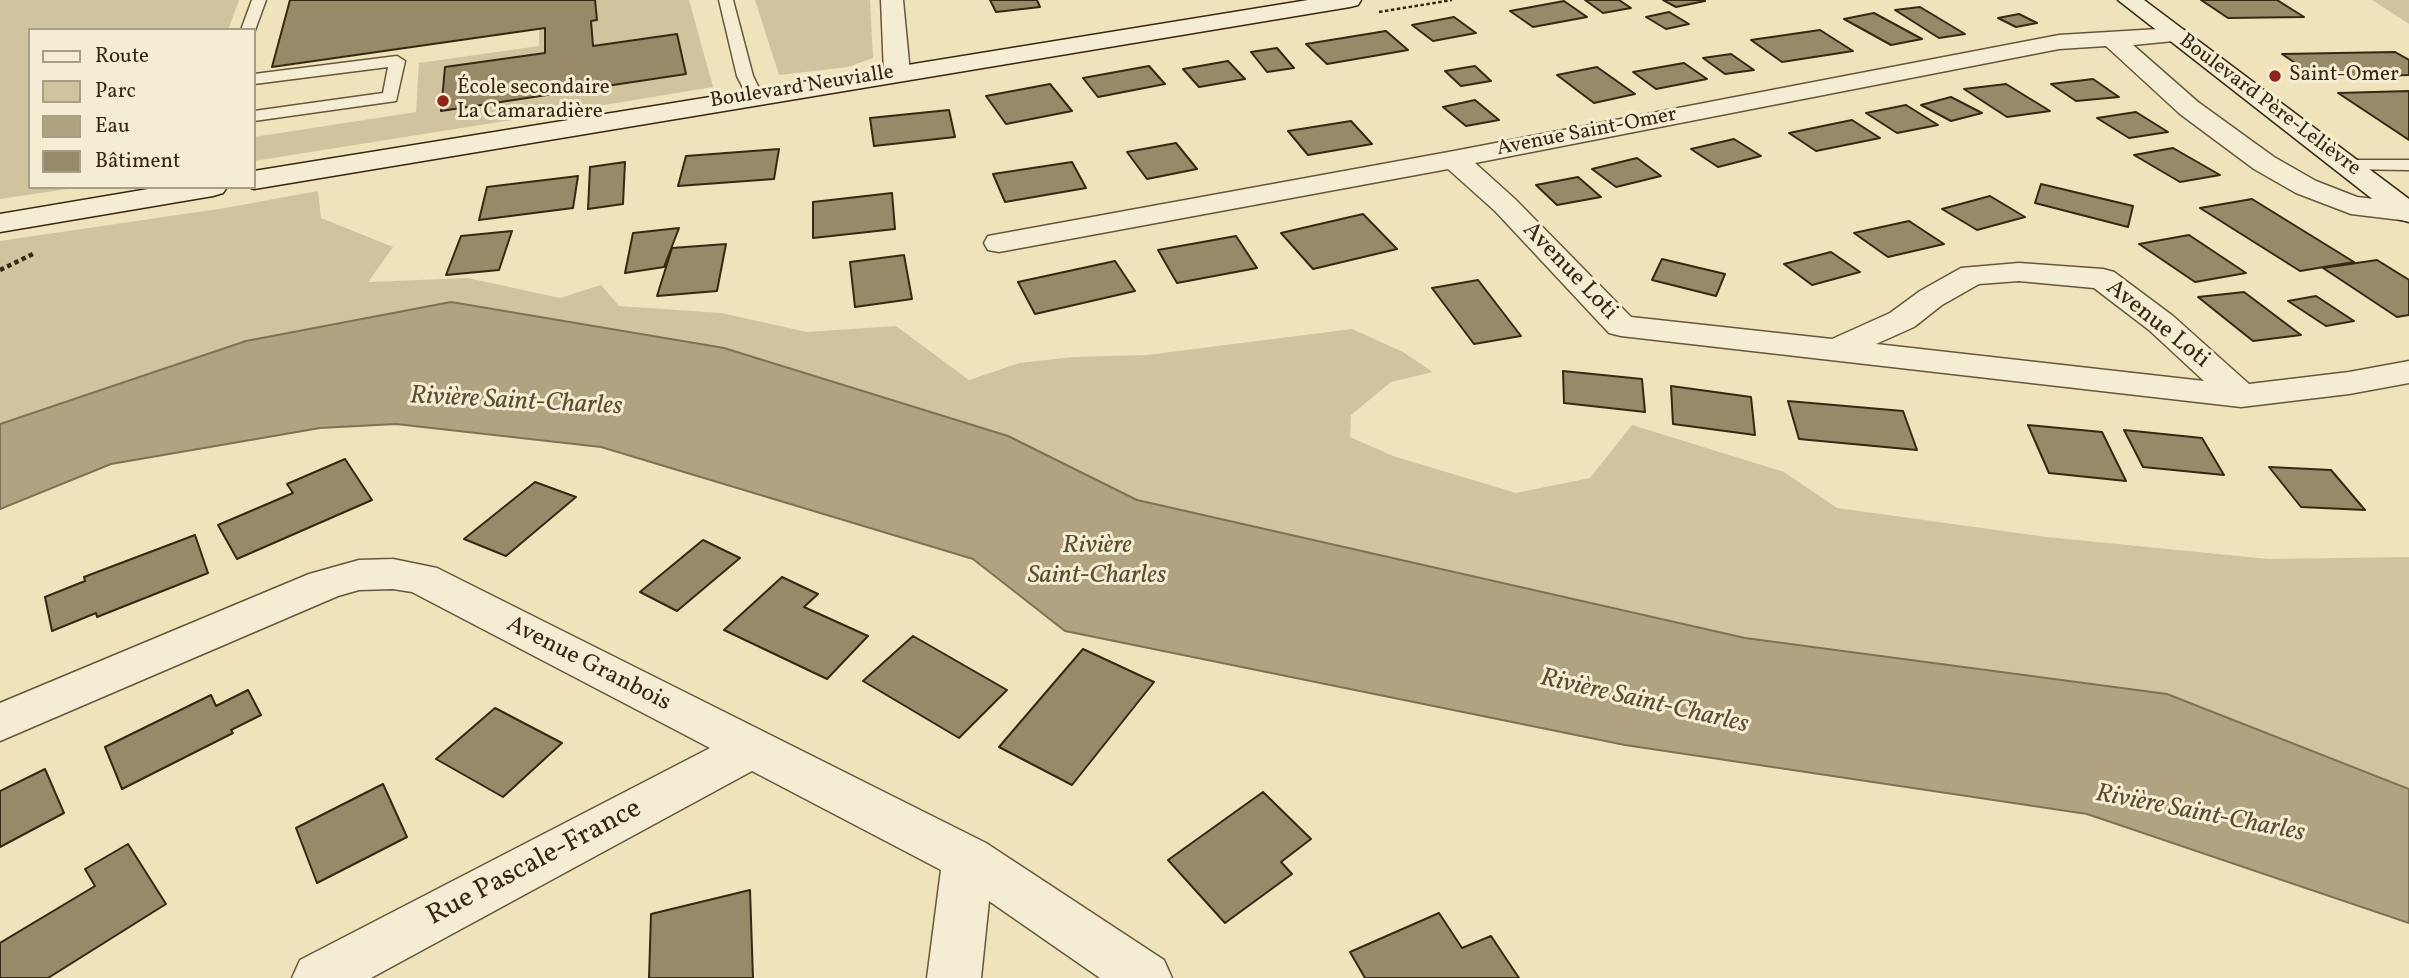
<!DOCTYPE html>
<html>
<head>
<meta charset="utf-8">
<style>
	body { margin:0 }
	#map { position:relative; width:2409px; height:978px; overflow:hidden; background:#f0e3bb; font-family:Vollkorn,serif }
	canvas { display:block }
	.legend { position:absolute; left:28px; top:28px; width:228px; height:161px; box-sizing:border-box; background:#f5edd3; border:2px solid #a99e85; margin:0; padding:9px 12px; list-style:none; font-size:21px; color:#382711 }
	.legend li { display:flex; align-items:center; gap:14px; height:35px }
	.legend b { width:35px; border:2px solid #a99e85 }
</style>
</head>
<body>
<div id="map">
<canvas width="2409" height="978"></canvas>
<ul class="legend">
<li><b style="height:9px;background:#f5edd3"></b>Route</li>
<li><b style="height:19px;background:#d1c39e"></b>Parc</li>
<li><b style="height:19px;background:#b1a381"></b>Eau</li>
<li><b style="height:19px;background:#988969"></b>Bâtiment</li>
</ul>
</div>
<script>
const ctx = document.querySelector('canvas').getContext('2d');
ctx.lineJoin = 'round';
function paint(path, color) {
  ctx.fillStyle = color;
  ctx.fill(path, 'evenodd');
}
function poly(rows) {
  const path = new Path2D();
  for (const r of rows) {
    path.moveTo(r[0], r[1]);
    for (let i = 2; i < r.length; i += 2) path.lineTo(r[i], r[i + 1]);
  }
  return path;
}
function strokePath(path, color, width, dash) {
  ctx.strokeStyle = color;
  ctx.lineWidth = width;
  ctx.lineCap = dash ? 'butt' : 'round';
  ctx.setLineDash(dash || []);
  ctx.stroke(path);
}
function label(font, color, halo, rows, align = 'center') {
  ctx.font = font + ' Vollkorn,serif';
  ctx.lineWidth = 6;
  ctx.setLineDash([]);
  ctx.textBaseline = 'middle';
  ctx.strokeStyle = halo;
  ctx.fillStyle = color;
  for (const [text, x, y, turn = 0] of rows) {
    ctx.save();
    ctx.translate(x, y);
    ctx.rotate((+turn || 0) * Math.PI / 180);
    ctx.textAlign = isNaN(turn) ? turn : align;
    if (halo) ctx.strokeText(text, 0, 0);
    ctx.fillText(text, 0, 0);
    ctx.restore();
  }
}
const green = poly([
	[0,0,239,0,228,30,30,30,30,187,81,187,0,199],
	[595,0,689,0,713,87,586,108,585,104,544,110,543,115,254,161,254,137,416,112,419,63,539,46,539,28,545,28,545,53,445,68,441,111,686,74,677,34,593,46,591,21,597,19],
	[755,0,870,0,873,58,848,67,779,75],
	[2372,0,2409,0,2409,24],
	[318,191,321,218,393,247,368,282,468,278,560,298,601,285,619,306,721,313,807,332,896,326,969,380,1019,363,1073,357,1147,355,1352,329,1403,352,1433,372,1391,382,1351,415,1350,437,1393,456,1516,493,1590,478,1632,425,1784,472,1837,508,2047,537,2268,559,2409,557,2409,789,2167,694,1745,638,1137,500,1008,436,725,348,452,303,246,341,0,424,0,241,225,208]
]);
const water = poly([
	[451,302,724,348,1008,436,1137,500,1745,638,2167,694,2409,789,2409,923,2087,814,1625,745,1065,631,973,559,601,447,396,424,320,428,111,464,0,509,0,424,246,341,451,302]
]);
const building = poly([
	[290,0,595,0,597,20,591,21,593,46,677,34,686,74,441,111,445,67,545,53,545,28,272,67,290,0],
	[990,0,1037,0,1040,7,996,12,990,0],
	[1585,0,1619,0,1631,8,1603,13,1585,0],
	[1663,0,1703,0,1705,1,1676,7,1663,0],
	[2201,0,2277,0,2304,17,2228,18,2201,0],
	[1564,1,1587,17,1533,27,1510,11,1564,1],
	[1920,7,1965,34,1939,38,1895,10,1920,7],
	[1669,12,1689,24,1666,29,1646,17,1669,12],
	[1874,13,1922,39,1891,45,1844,19,1874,13],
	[2019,14,2037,23,2016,27,1998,18,2019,14],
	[1454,17,1476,33,1433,41,1412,25,1454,17],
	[1820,30,1853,51,1782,62,1751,40,1820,30],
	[1386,31,1408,50,1327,64,1306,44,1386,31],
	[1277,48,1294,68,1267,72,1251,52,1277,48],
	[2395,52,2409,60,2409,75,2317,78,2282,54,2395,52],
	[1731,54,1754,70,1725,74,1703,58,1731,54],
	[1228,61,1245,79,1199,87,1183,69,1228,61],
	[1684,63,1707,79,1656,89,1633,72,1684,63],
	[1149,66,1165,84,1098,97,1083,78,1149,66],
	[1475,66,1491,81,1461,86,1445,71,1475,66],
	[1597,67,1635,94,1594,103,1557,75,1597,67],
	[2093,79,2119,97,2076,101,2051,84,2093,79],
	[1050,84,1072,111,1006,124,986,96,1050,84],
	[2006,84,2050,111,2007,117,1964,89,2006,84],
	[2409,91,2409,140,2338,93,2409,91],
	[1951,97,1982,113,1951,121,1921,105,1951,97],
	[1475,100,1499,120,1466,126,1443,107,1475,100],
	[1906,105,1938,125,1897,133,1866,113,1906,105],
	[949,110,955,137,874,146,870,118,949,110],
	[2136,112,2168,132,2129,138,2097,118,2136,112],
	[1852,120,1880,138,1816,151,1789,133,1852,120],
	[1351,121,1372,144,1308,155,1288,131,1351,121],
	[1734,139,1761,156,1718,167,1691,149,1734,139],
	[1176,143,1197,169,1147,179,1127,152,1176,143],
	[2173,148,2220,175,2180,182,2134,155,2173,148],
	[779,149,774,179,678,186,686,156,779,149],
	[1637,158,1661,176,1616,187,1592,169,1637,158],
	[625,162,623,204,588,209,590,167,625,162],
	[1072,162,1086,188,1005,202,993,174,1072,162],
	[578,176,573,208,479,220,487,187,578,176],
	[1578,177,1601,197,1557,205,1536,185,1578,177],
	[2041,184,2133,206,2128,227,2035,203,2041,184],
	[892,193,895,229,813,238,813,202,892,193],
	[1990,196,2025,217,1977,230,1942,209,1990,196],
	[2252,199,2354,262,2300,271,2200,208,2252,199],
	[1363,214,1397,249,1313,269,1281,233,1363,214],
	[1909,221,1944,244,1888,257,1854,233,1909,221],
	[679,228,664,267,625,273,633,233,679,228],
	[512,231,499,270,446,275,461,236,512,231],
	[2189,235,2246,273,2195,282,2139,244,2189,235],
	[1236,236,1257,268,1177,283,1158,250,1236,236],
	[726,244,717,291,657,296,672,248,726,244],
	[1831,252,1860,272,1812,285,1784,264,1831,252],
	[904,255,912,299,855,307,850,262,904,255],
	[1662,259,1725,274,1716,296,1652,280,1662,259],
	[2377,260,2409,280,2409,315,2397,317,2323,268,2377,260],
	[1115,261,1135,291,1035,314,1018,282,1115,261],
	[1478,280,1521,336,1474,344,1432,288,1478,280],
	[2244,292,2301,335,2253,341,2198,297,2244,292],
	[2316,296,2354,321,2326,326,2288,301,2316,296],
	[1563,371,1642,379,1645,412,1564,403,1563,371],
	[1671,386,1751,397,1755,435,1673,424,1671,386],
	[1788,401,1903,411,1917,450,1799,439,1788,401],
	[2028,425,2102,432,2126,481,2049,473,2028,425],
	[2124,430,2202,438,2224,475,2143,467,2124,430],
	[345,459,372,500,237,559,218,525,293,493,287,484,345,459],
	[2269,467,2331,470,2365,510,2301,507,2269,467],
	[535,482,576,497,506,556,464,539,535,482],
	[195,535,208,573,97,617,96,613,52,631,45,597,85,581,84,577,195,535],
	[703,540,740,558,677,611,640,592,703,540],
	[782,577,818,594,804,607,868,636,827,679,724,630,782,577],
	[913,636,1007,690,959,738,863,681,913,636],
	[1083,649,1154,682,1072,785,999,747,1083,649],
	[248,690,261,715,231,730,233,733,122,789,105,747,211,695,216,706,248,690],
	[495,708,562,743,503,797,436,759,495,708],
	[45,769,64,813,0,847,0,791,45,769],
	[383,784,407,837,317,883,296,828,383,784],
	[1263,792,1311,839,1281,862,1292,874,1225,923,1168,860,1263,792],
	[128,844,166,904,48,978,0,978,0,943,95,886,85,869,128,844],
	[750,890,753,978,649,978,651,914,750,890],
	[1439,913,1462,948,1491,936,1519,978,1365,978,1350,952,1439,913]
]);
const pathFar1 = poly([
	[1379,12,1452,0]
]);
const path = poly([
	[0,270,35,253]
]);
const service = poly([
	[252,0,266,0,254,33,254,30,241,30,252,0],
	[719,0,733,0,753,76,763,96,761,100,749,100,737,76,719,0],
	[397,56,405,61,396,101,254,121,254,111,383,93,388,67,254,84,254,74,397,56],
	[2347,160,2409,160,2409,170,2341,169,2338,165,2347,160]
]);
const minor = poly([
	[881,0,903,0,910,73,906,78,897,81,888,78,884,73,881,0],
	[2175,28,2184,30,2187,35,2184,40,2133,45,2198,102,2274,157,2316,181,2357,197,2409,203,2409,221,2351,214,2296,193,2254,169,2180,114,2106,46,2059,49,1475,163,1515,199,1631,317,1832,339,1890,313,1920,291,1961,268,2019,263,2103,269,2114,272,2173,316,2249,384,2349,372,2409,361,2409,383,2349,394,2241,407,1621,336,1609,333,1495,211,1448,169,999,252,988,250,984,243,988,236,999,234,1454,151,2059,35,2175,28],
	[2019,281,2094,288,2149,330,2204,381,1876,344,1914,327,1942,305,1979,284,2019,281],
	[393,559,437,568,986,843,1164,960,1172,978,1100,978,989,901,981,978,927,978,941,870,752,771,371,978,292,978,300,960,710,748,412,592,393,589,359,590,338,596,0,741,0,703,309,574,359,560,393,559]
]);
const secondary = poly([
	[1308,0,1361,0,1358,5,1350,7,254,189,249,187,254,187,254,171,1308,0],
	[2118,0,2144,0,2409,199,2409,222,2398,219,2118,0],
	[160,187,227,187,223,193,213,196,0,232,0,214,160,187]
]);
const markers = [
	[2275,76,7,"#8f2418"],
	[443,101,7,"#8f2418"]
];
const farPoinames = [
	["Saint-Omer",2289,76],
	["École secondaire",457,89],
	["La Camaradière",457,113]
];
const farStreetnames = [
	["Boulevard Neuvialle",802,88,-9],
	["Boulevard Père-Lelièvre",2269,106,37],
	["Avenue Saint-Omer",1587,133,-11]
];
const streetNames = [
	["Avenue Loti",1569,272,46],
	["Avenue Loti",2157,325,39],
	["Avenue Granbois",588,665,27]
];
const waterNames = [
	["Rivière Saint-Charles",516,403,3],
	["Rivière",1097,547],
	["Saint-Charles",1097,577],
	["Rivière Saint-Charles",1644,703,13],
	["Rivière Saint-Charles",2200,815,11]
];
const nearStreetnames = [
	["Rue Pascale-France",535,864,-28]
];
paint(green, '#d1c39e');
paint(water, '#b1a381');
strokePath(water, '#817154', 2);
paint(building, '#988969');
strokePath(building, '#382711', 2);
strokePath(service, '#66563c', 3);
strokePath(minor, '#66563c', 3);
strokePath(secondary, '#382711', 3);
strokePath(pathFar1, '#382711', 2.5, [3.5, 2.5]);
strokePath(path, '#382711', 4.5, [4.5, 3.5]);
paint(service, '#f5edd3');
paint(minor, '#f5edd3');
paint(secondary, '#f5edd3');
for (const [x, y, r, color] of markers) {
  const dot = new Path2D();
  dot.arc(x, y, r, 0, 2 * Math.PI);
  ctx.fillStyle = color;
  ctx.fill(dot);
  strokePath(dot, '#f5edd3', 2.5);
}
label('21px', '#382711', '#f5edd3', farPoinames, 'left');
label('21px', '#382711', '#f5edd3', farStreetnames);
label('24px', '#382711', '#f5edd3', streetNames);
label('italic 26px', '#5c4c33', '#f5edd3', waterNames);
label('28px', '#382711', '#f5edd3', nearStreetnames);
</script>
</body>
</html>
